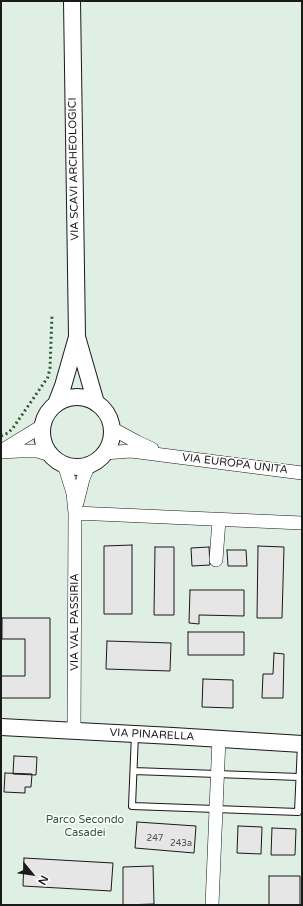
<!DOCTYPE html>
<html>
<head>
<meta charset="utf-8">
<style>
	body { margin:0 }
	#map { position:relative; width:303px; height:906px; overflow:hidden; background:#fff; font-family:"Varela Round",sans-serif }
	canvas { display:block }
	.frame { position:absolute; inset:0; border:2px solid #1a1a1a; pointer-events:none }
	.north { position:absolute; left:12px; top:854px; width:40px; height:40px; -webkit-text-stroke:3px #fff; paint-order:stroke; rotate:119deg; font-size:11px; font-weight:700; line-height:16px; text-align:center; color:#1a1a1a }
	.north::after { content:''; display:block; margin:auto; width:14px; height:18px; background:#1a1a1a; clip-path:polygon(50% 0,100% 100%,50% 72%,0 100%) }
</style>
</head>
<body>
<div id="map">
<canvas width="303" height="906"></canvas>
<div class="frame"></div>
<div class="north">N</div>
</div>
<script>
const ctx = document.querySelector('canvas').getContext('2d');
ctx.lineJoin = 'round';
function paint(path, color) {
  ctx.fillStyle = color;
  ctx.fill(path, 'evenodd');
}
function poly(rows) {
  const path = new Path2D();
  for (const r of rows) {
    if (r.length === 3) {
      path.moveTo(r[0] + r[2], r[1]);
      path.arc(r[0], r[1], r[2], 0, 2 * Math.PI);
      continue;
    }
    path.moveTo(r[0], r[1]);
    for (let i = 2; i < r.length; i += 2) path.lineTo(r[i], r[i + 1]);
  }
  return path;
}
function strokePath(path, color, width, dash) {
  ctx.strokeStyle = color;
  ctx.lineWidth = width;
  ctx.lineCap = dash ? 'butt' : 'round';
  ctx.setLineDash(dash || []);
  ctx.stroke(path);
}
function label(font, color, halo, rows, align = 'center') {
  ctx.font = font + ' "Varela Round",sans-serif';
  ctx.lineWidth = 3;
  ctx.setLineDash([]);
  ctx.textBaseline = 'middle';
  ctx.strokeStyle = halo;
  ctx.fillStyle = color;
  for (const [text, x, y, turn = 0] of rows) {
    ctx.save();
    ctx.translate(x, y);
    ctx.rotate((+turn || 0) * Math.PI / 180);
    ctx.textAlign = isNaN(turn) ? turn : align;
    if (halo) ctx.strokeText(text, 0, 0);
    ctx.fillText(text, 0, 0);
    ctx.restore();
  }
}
const green = poly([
	[1,1,302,1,302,905,1,905,1,1]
]);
const building = poly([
	[132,545,132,614,104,614,104,546,132,545],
	[258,546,284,547,282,618,257,618,258,546],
	[155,547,174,547,174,615,154,615,155,547],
	[209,547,210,565,192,566,191,548,209,547],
	[227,550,246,550,247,566,228,566,227,550],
	[190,590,244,590,244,616,199,615,199,624,189,623,190,590],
	[2,618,50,618,50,698,1,698,1,676,25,676,25,639,2,639,2,618],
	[188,632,244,632,244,655,188,655,188,632],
	[107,641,171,643,170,671,106,669,107,641],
	[274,653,284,654,283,698,262,698,263,674,273,674,274,653],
	[203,679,233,680,233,708,202,707,203,679],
	[14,756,37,757,36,775,13,774,14,756],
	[5,773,32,774,31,787,25,787,25,793,4,792,5,773],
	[137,822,196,826,194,853,135,848,137,822],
	[238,826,262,827,261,854,237,853,238,826],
	[272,828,296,829,295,855,271,855,272,828],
	[24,858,113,863,111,891,23,886,24,858],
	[153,866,154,904,123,905,123,867,153,866],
	[269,876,300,876,300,905,269,905,269,876]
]);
const service = poly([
	[135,734,132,806,298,812,301,744],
	[134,771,299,777]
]);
const minor = poly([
	[111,428,137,442,152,449],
	[1,451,42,426],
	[1,452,19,451,37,451,51,455],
	[104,453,131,451,302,473],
	[64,464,73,493,75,513,74,731],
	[77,503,83,479,89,464],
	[75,513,302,523],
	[216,560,219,520],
	[212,905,219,738]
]);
const tertiary = poly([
	[77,337,96,403],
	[77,432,35],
	[56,404,63,386,77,337,72,1],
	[1,727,173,736,302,744]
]);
const hedge = poly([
	[1,436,8,433,13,428,48,377,50,368,52,315]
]);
const numberNames = [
	["247",155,839],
	["243a",181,844]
];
const streetNames = [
	["VIA SCAVI ARCHEOLOGICI",74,169,-91],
	["VIA EUROPA UNITA",235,464,7],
	["VIA VAL PASSIRIA",75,622,-90],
	["VIA PINARELLA",152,735,3]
];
const parkNames = [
	["Parco Secondo",85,820],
	["Casadei",85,833]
];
paint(green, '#e0efe3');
strokePath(green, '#6a6a6a', 1);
paint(building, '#e6e6e6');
strokePath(building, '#1a1a1a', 1);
strokePath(service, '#1a1a1a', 8);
strokePath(minor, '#1a1a1a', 14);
strokePath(tertiary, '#1a1a1a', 18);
strokePath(service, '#fff', 6);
strokePath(minor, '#fff', 13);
strokePath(tertiary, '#fff', 16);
strokePath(hedge, '#2b5a34', 3, [2, 3]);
label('9px', '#4d4d4d', null, numberNames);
label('11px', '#1a1a1a', '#fff', streetNames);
label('11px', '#2b5a34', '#fff', parkNames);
</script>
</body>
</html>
